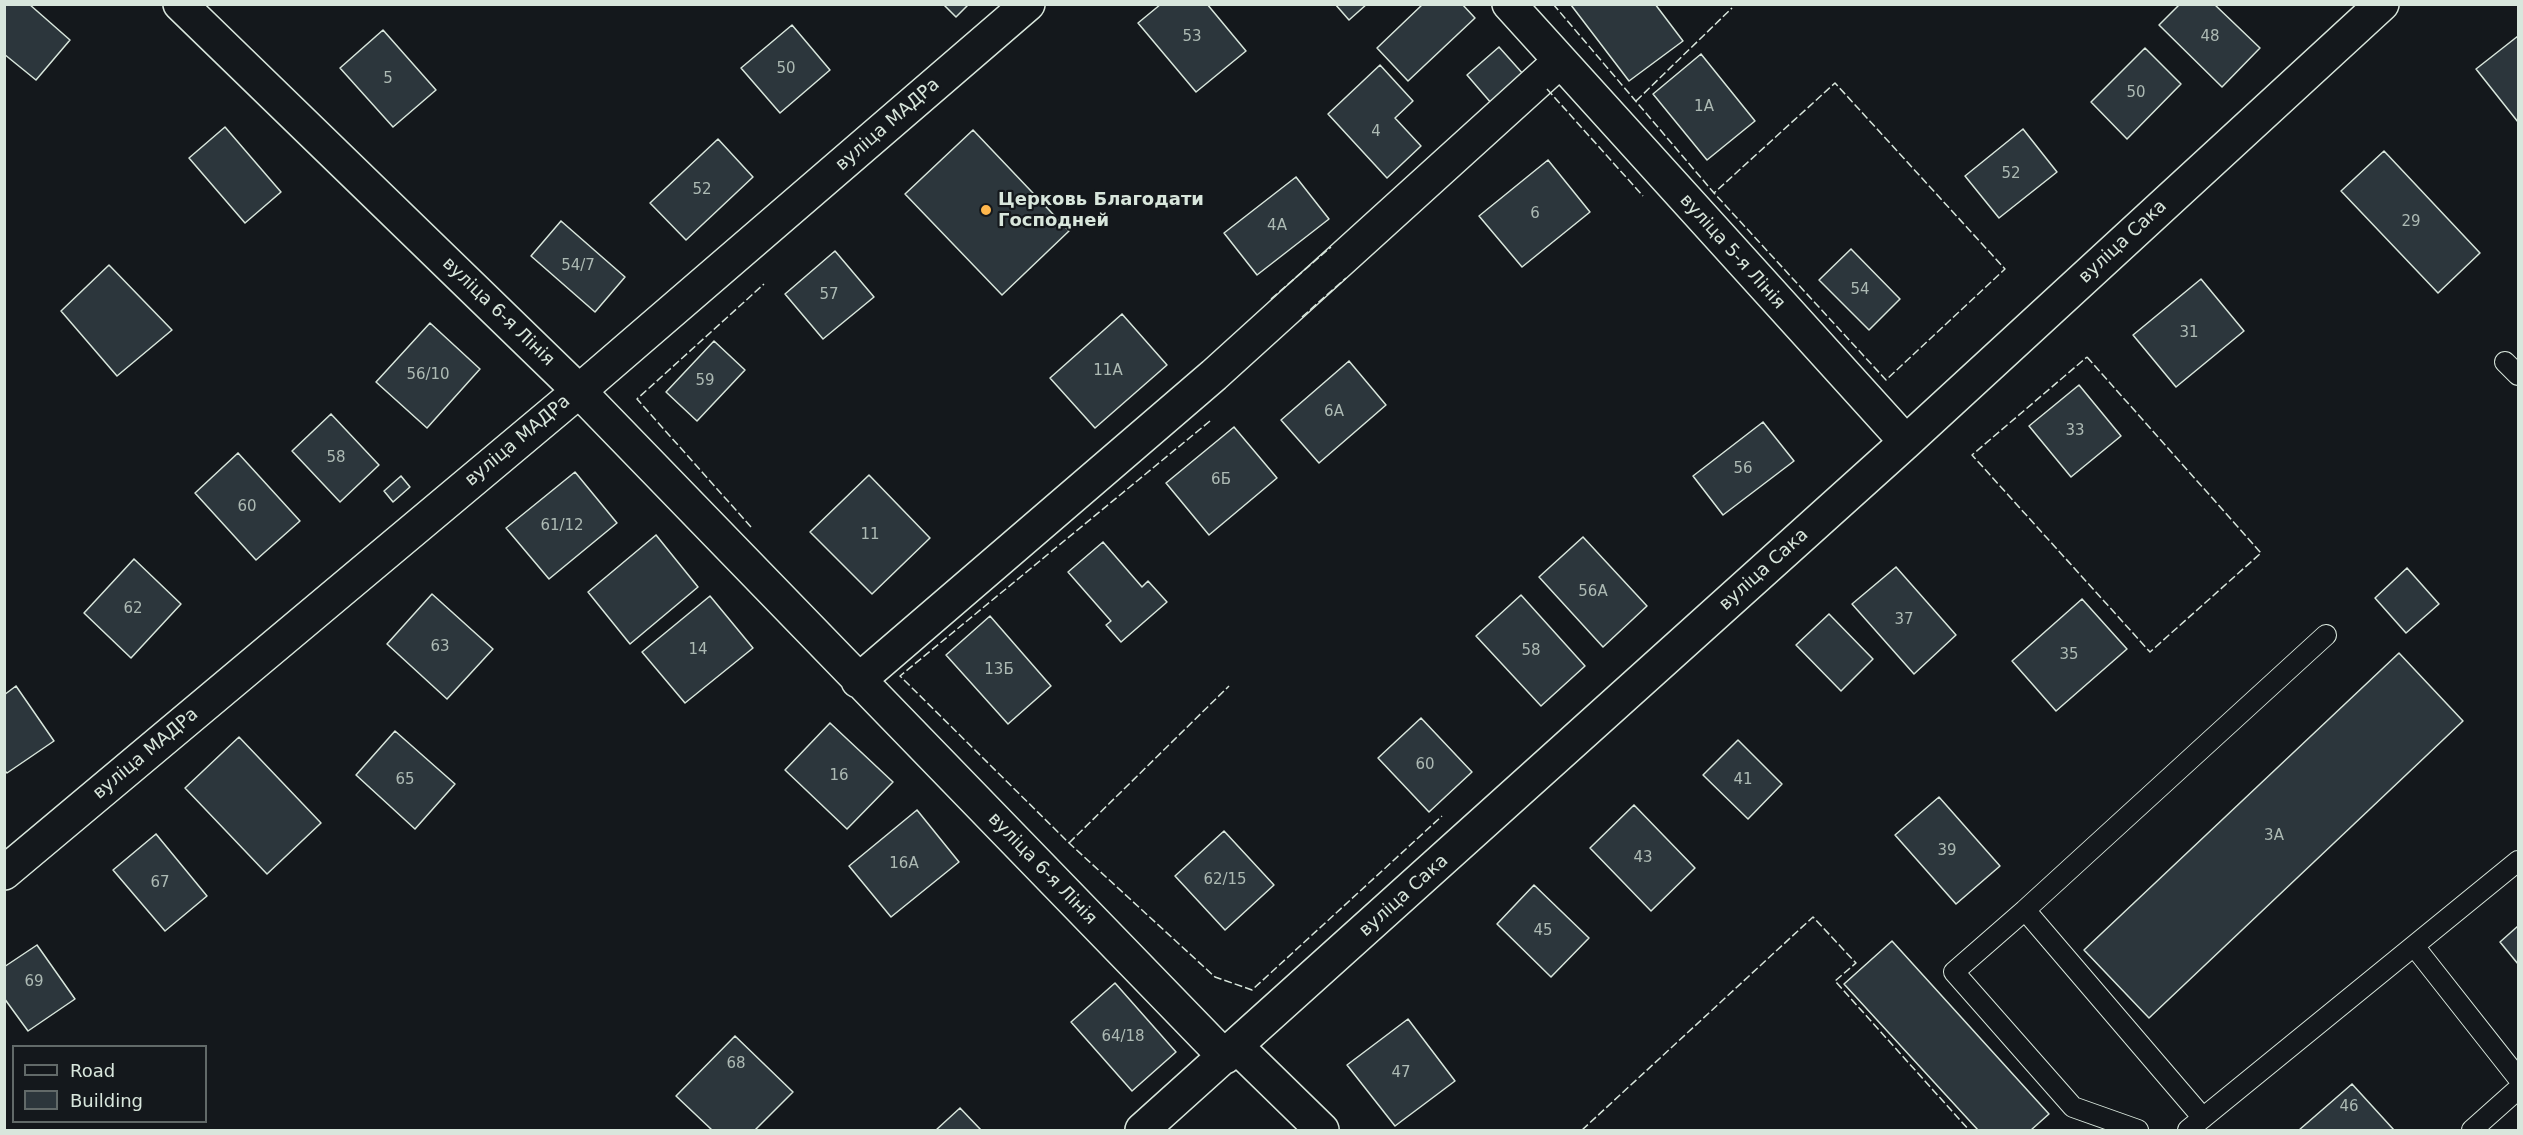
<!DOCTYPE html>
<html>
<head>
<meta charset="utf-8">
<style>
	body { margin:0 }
	#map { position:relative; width:2523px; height:1135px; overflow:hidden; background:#14181c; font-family:"DejaVu Sans",sans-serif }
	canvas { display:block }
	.frame { position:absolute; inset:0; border:6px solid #d8e6dc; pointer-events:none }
	.legend { position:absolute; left:12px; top:1045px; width:195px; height:78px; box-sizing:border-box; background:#14181c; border:2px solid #626a69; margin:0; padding:8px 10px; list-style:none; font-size:18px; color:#d8e6dc }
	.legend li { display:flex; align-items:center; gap:12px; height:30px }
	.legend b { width:30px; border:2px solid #626a69 }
</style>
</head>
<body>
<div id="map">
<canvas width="2523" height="1135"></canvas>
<div class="frame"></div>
<ul class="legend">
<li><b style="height:8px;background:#14181c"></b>Road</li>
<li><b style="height:16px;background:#2c363c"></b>Building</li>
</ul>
</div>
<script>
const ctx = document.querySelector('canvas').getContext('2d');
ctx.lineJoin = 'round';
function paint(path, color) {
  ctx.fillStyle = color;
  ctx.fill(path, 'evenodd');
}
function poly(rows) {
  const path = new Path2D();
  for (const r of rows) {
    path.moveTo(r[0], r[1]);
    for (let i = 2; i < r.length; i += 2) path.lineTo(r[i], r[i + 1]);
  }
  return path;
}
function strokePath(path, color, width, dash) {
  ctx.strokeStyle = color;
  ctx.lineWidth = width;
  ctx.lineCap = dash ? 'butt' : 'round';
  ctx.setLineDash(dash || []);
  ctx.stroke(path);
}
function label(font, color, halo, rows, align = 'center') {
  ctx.font = font + ' "DejaVu Sans",sans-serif';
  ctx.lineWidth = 4.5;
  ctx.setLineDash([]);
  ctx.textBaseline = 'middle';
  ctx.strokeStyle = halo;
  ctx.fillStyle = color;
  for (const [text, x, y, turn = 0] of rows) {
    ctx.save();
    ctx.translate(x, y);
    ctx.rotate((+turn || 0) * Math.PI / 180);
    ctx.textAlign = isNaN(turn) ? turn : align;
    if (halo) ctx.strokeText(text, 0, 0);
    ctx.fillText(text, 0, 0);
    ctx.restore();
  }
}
const building = poly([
	[4,4,29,4,70,40,36,80,4,54,4,4],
	[943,4,969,4,956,17,943,4],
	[1161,4,1207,4,1246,51,1196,92,1138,23,1161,4],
	[1335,4,1367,4,1349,20,1335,4],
	[1423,4,1462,4,1475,18,1408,81,1377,48,1423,4],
	[1655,4,1683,41,1629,81,1571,5,1655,4],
	[2180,4,2214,4,2260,48,2222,87,2159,25,2180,4],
	[792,25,830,70,780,113,741,68,792,25],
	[383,30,436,90,393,127,340,68,383,30],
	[2518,36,2518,122,2476,69,2518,36],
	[1499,47,1524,75,1492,104,1467,75,1499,47],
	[2145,48,2181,84,2127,139,2091,102,2145,48],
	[1701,54,1755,121,1707,160,1653,94,1701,54],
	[1380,65,1413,101,1395,118,1421,146,1387,178,1328,114,1380,65],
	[225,127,281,192,245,223,189,158,225,127],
	[2023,129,2057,172,1999,218,1965,176,2023,129],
	[973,130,1069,231,1002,295,905,194,973,130],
	[718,139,753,177,686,240,650,203,718,139],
	[2384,151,2480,253,2438,293,2341,191,2384,151],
	[1548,160,1590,212,1522,267,1479,216,1548,160],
	[1296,177,1329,219,1257,275,1224,233,1296,177],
	[561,221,625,277,595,312,531,256,561,221],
	[1851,249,1900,299,1869,330,1819,280,1851,249],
	[835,251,874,297,823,339,785,294,835,251],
	[109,265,172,330,117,376,61,311,109,265],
	[2201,279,2244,331,2176,387,2133,335,2201,279],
	[1122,314,1167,365,1095,428,1050,378,1122,314],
	[430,323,480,369,427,428,376,382,430,323],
	[714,341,745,370,697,421,666,392,714,341],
	[1349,361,1386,405,1319,463,1281,420,1349,361],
	[2079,385,2121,436,2071,477,2029,426,2079,385],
	[331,414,379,465,340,502,292,451,331,414],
	[1763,422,1794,461,1723,515,1693,476,1763,422],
	[1234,427,1277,478,1209,535,1166,483,1234,427],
	[238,453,300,521,256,560,195,493,238,453],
	[575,472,617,523,549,579,506,528,575,472],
	[869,475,930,538,872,594,810,532,869,475],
	[401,476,410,487,393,502,384,491,401,476],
	[656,535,698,587,630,644,588,592,656,535],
	[1583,537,1647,606,1603,647,1539,577,1583,537],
	[1103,542,1142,587,1148,581,1167,602,1121,642,1106,625,1111,621,1068,572,1103,542],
	[134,559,181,604,131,658,84,613,134,559],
	[1896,567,1956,635,1914,674,1852,604,1896,567],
	[2407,568,2439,604,2406,633,2375,598,2407,568],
	[432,594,493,649,447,699,387,644,432,594],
	[1521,595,1585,666,1541,706,1476,636,1521,595],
	[710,596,753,648,685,703,642,652,710,596],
	[2082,599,2127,649,2056,711,2012,661,2082,599],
	[1829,614,1873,659,1841,691,1796,645,1829,614],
	[990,616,1051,686,1008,724,946,655,990,616],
	[2399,653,2463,721,2149,1018,2084,950,2399,653],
	[16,686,54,741,7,773,4,770,4,695,16,686],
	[1421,718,1472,772,1429,812,1378,758,1421,718],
	[830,723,893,782,847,829,785,770,830,723],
	[395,731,455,784,415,829,356,775,395,731],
	[239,737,321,823,267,874,185,788,239,737],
	[1738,740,1782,784,1748,819,1703,775,1738,740],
	[1939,797,2000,866,1956,904,1895,835,1939,797],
	[1634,805,1695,868,1651,911,1590,848,1634,805],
	[917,810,959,862,891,917,849,866,917,810],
	[1224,831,1274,885,1225,930,1175,876,1224,831],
	[156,834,207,896,165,931,113,870,156,834],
	[1534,885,1589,938,1551,977,1497,924,1534,885],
	[2518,926,2518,964,2500,942,2518,926],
	[1892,941,2049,1114,2031,1130,1978,1130,1844,984,1892,941],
	[37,945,75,999,28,1031,4,998,4,967,37,945],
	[1115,983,1176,1052,1132,1091,1071,1022,1115,983],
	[1408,1019,1455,1081,1395,1126,1347,1065,1408,1019],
	[735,1036,793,1092,755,1130,712,1130,676,1096,735,1036],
	[2352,1084,2394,1130,2299,1130,2352,1084],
	[960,1108,981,1130,936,1130,960,1108]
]);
const service = poly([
	[2505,362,2518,375],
	[2025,910,1954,972,2073,1107,2138,1130],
	[2414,946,2518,1078],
	[2203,1118,2025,910,2326,635],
	[2188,1130,2518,861],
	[2472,1130,2518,1089]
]);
const minor = poly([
	[180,4,579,391,1225,1057],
	[1509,4,1906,442],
	[858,681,1214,375,1559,62],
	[4,873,579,391,1028,4],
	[1237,1047,1322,1130],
	[1142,1130,1906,442,2382,4]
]);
const fence = poly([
	[1553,4,1714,193,1886,380,2005,269,1835,83,1714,193],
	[1547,89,1643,196],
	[1636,101,1732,8],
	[1271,299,1331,247],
	[1302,317,1346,278],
	[2087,357,2261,553,2150,652,1972,455,2087,357],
	[1210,421,900,676,1069,843,1215,977,1252,990,1442,816],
	[751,527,637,399,764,284],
	[1069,843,1229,686],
	[1582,1130,1813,917,1856,963,1835,981,1969,1130]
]);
const markers = [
	[986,210,6,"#ffb74d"]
];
const numberNames = [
	["53",1192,37],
	["48",2210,37],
	["50",786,69],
	["5",388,79],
	["50",2136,93],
	["1А",1704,107],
	["4",1376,132],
	["52",2011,174],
	["52",702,190],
	["6",1535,214],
	["29",2411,222],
	["4А",1277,226],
	["54/7",578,266],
	["54",1860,290],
	["57",829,295],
	["31",2189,333],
	["11А",1108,371],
	["56/10",428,375],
	["59",705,381],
	["6А",1334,412],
	["33",2075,431],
	["58",336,458],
	["56",1743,469],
	["6Б",1221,480],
	["60",247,507],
	["61/12",562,526],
	["11",870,535],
	["56А",1593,592],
	["62",133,609],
	["37",1904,620],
	["63",440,647],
	["14",698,650],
	["58",1531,651],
	["35",2069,655],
	["13Б",999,670],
	["60",1425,765],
	["16",839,776],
	["65",405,780],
	["41",1743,780],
	["3А",2274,836],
	["39",1947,851],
	["43",1643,858],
	["16А",904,864],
	["62/15",1225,880],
	["67",160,883],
	["45",1543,931],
	["69",34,982],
	["64/18",1123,1037],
	["68",736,1064],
	["47",1401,1073],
	["46",2349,1107]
];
const streetNames = [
	["вуліца МАДРа",888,125,-41],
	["вуліца Сака",2123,242,-43],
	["вуліца 5-я Лінія",1732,252,48],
	["вуліца 6-я Лінія",498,312,44],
	["вуліца МАДРа",518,441,-40],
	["вуліца Сака",1764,570,-42],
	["вуліца МАДРа",146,754,-40],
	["вуліца 6-я Лінія",1042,869,46],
	["вуліца Сака",1404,896,-42]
];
const poiNames = [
	["Церковь Благодати",998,200],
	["Господней",998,221]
];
paint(building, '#2c363c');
strokePath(building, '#d8e6dc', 1.5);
strokePath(service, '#d8e6dc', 22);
strokePath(minor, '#d8e6dc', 36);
strokePath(service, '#14181c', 20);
strokePath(minor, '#14181c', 33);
strokePath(fence, '#d8e6dc', 1.5, [8, 3]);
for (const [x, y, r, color] of markers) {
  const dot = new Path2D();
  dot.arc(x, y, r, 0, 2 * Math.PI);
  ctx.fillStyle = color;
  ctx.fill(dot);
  strokePath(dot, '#14181c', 2);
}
label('15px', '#adbab4', null, numberNames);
label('18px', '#d8e6dc', '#14181c', streetNames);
label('bold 18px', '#d8e6dc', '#14181c', poiNames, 'left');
</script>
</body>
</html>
